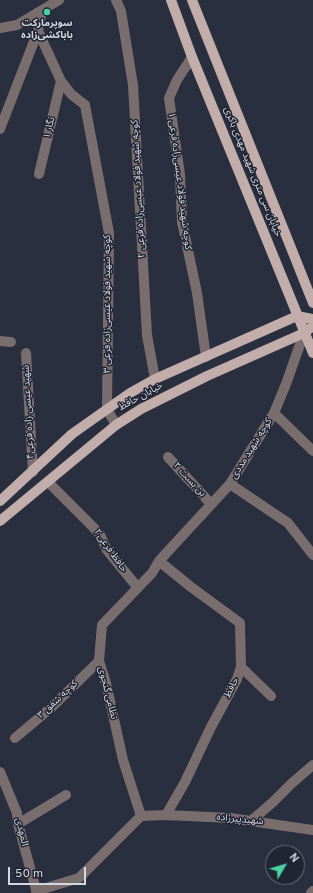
<!DOCTYPE html>
<html>
<head>
<meta charset="utf-8">
<style>
	body { margin:0 }
	#map { position:relative; width:313px; height:893px; overflow:hidden; background:#292f3e; font-family:Overpass,sans-serif }
	canvas { display:block }
	.north { position:absolute; left:265px; top:845px; width:40px; height:40px; box-sizing:border-box; background:#202534; border:1px solid #686c79; border-radius:50%; rotate:52deg; font-size:11px; font-weight:700; line-height:16px; text-align:center; color:#d3d7e1 }
	.north::after { content:''; display:block; margin:auto; width:14px; height:18px; background:#47d49e; clip-path:polygon(50% 0,100% 100%,50% 72%,0 100%) }
	.scale { position:absolute; left:8px; top:867px; width:78px; height:18px; box-sizing:border-box; border:2px solid #d3d7e1; border-top:0; padding-left:5px; font-size:12px; line-height:14px; white-space:nowrap; color:#d3d7e1; -webkit-text-stroke:3px #202534; paint-order:stroke }
</style>
</head>
<body>
<div id="map">
<canvas width="313" height="893"></canvas>
<div class="north">N</div>
<div class="scale">50 m</div>
</div>
<script>
const ctx = document.querySelector('canvas').getContext('2d');
ctx.lineJoin = 'round';
function poly(rows) {
  const path = new Path2D();
  for (const r of rows) {
    path.moveTo(r[0], r[1]);
    for (let i = 2; i < r.length; i += 2) path.lineTo(r[i], r[i + 1]);
  }
  return path;
}
function strokePath(path, color, width, dash) {
  ctx.strokeStyle = color;
  ctx.lineWidth = width;
  ctx.lineCap = dash ? 'butt' : 'round';
  ctx.setLineDash(dash || []);
  ctx.stroke(path);
}
function label(font, color, halo, rows, align = 'center') {
  ctx.font = font + ' Overpass,"Noto Sans Arabic",sans-serif';
  ctx.lineWidth = 3;
  ctx.setLineDash([]);
  ctx.textBaseline = 'middle';
  ctx.strokeStyle = halo;
  ctx.fillStyle = color;
  for (const [text, x, y, turn = 0] of rows) {
    ctx.save();
    ctx.translate(x, y);
    ctx.rotate((+turn || 0) * Math.PI / 180);
    ctx.textAlign = isNaN(turn) ? turn : align;
    if (halo) ctx.strokeText(text, 0, 0);
    ctx.fillText(text, 0, 0);
    ctx.restore();
  }
}
const minor = poly([
	[116,0,121,11,133,85,147,335,155,379],
	[0,28,17,25,59,0],
	[38,31,61,81,71,94,85,105,109,233,107,409,116,425],
	[192,57,177,80,169,98,180,175,182,222,197,293,206,357],
	[0,129,38,31,42,11],
	[39,174,61,81],
	[304,333,286,384,274,413,230,484,288,523,313,555],
	[0,341,11,342],
	[26,353,33,472],
	[274,413,313,451],
	[168,457,211,504],
	[48,482,99,533,107,550,138,588],
	[241,667,271,696],
	[15,738,52,707,99,661],
	[0,772,17,813,18,824,37,893],
	[166,815,230,818,313,830],
	[141,816,166,815,185,782,211,727,237,679,241,667,240,623,191,587,159,561],
	[251,821,273,802,291,784,313,765],
	[18,824,66,795],
	[36,891,79,878,141,816,123,760,106,683,99,661,102,625,152,573,159,561,230,484],
	[311,893,313,891]
]);
const major = poly([
	[171,0,192,57,313,353],
	[192,0,313,303],
	[0,501,72,434,130,393,155,379,297,316,313,319],
	[0,521,116,425,141,409,207,376,304,333,313,326]
]);
const markers = [
	[47,12,4,"#47d49e"]
];
const poiNames = [
	["سوپرمارکت",47,24],
	["باباکشی‌زاده",47,36]
];
const streetNames = [
	["نگار ۱",50,128,-77],
	["خیابان سی متری شهید مهدی باکری",252,172,68],
	["کوچه شهید فولاد عیسی‌زاده فرعی ۱",179,181,83],
	["کوچه شهید فولاد عیسی‌زاده فرعی ۲",139,189,-93],
	["کوچه شهید فولاد عیسی‌زاده فرعی ۳",108,304,-90],
	["خیابان حافظ",141,397,-29],
	["شهید عیسی زاده فرعی۴",29,412,-93],
	["کوچه شهید مددی",252,449,-58],
	["بن بست ۲",189,480,47],
	["حافظ فرعی۲",110,551,55],
	["حافظ",232,688,-64],
	["نظامی گنجوی",107,693,76],
	["کوچه شفق ۳",58,700,-43],
	["شهیدپیرزاده",240,820,6],
	["المهدی",21,832,77]
];
strokePath(minor, '#796e6d', 10);
strokePath(major, '#c2adab', 10);
for (const [x, y, r, color] of markers) {
  const dot = new Path2D();
  dot.arc(x, y, r, 0, 2 * Math.PI);
  ctx.fillStyle = color;
  ctx.fill(dot);
  strokePath(dot, '#202534', 1.5);
}
label('bold 10px', '#d3d7e1', '#202534', poiNames);
label('10px', '#d3d7e1', '#202534', streetNames);
</script>
</body>
</html>
